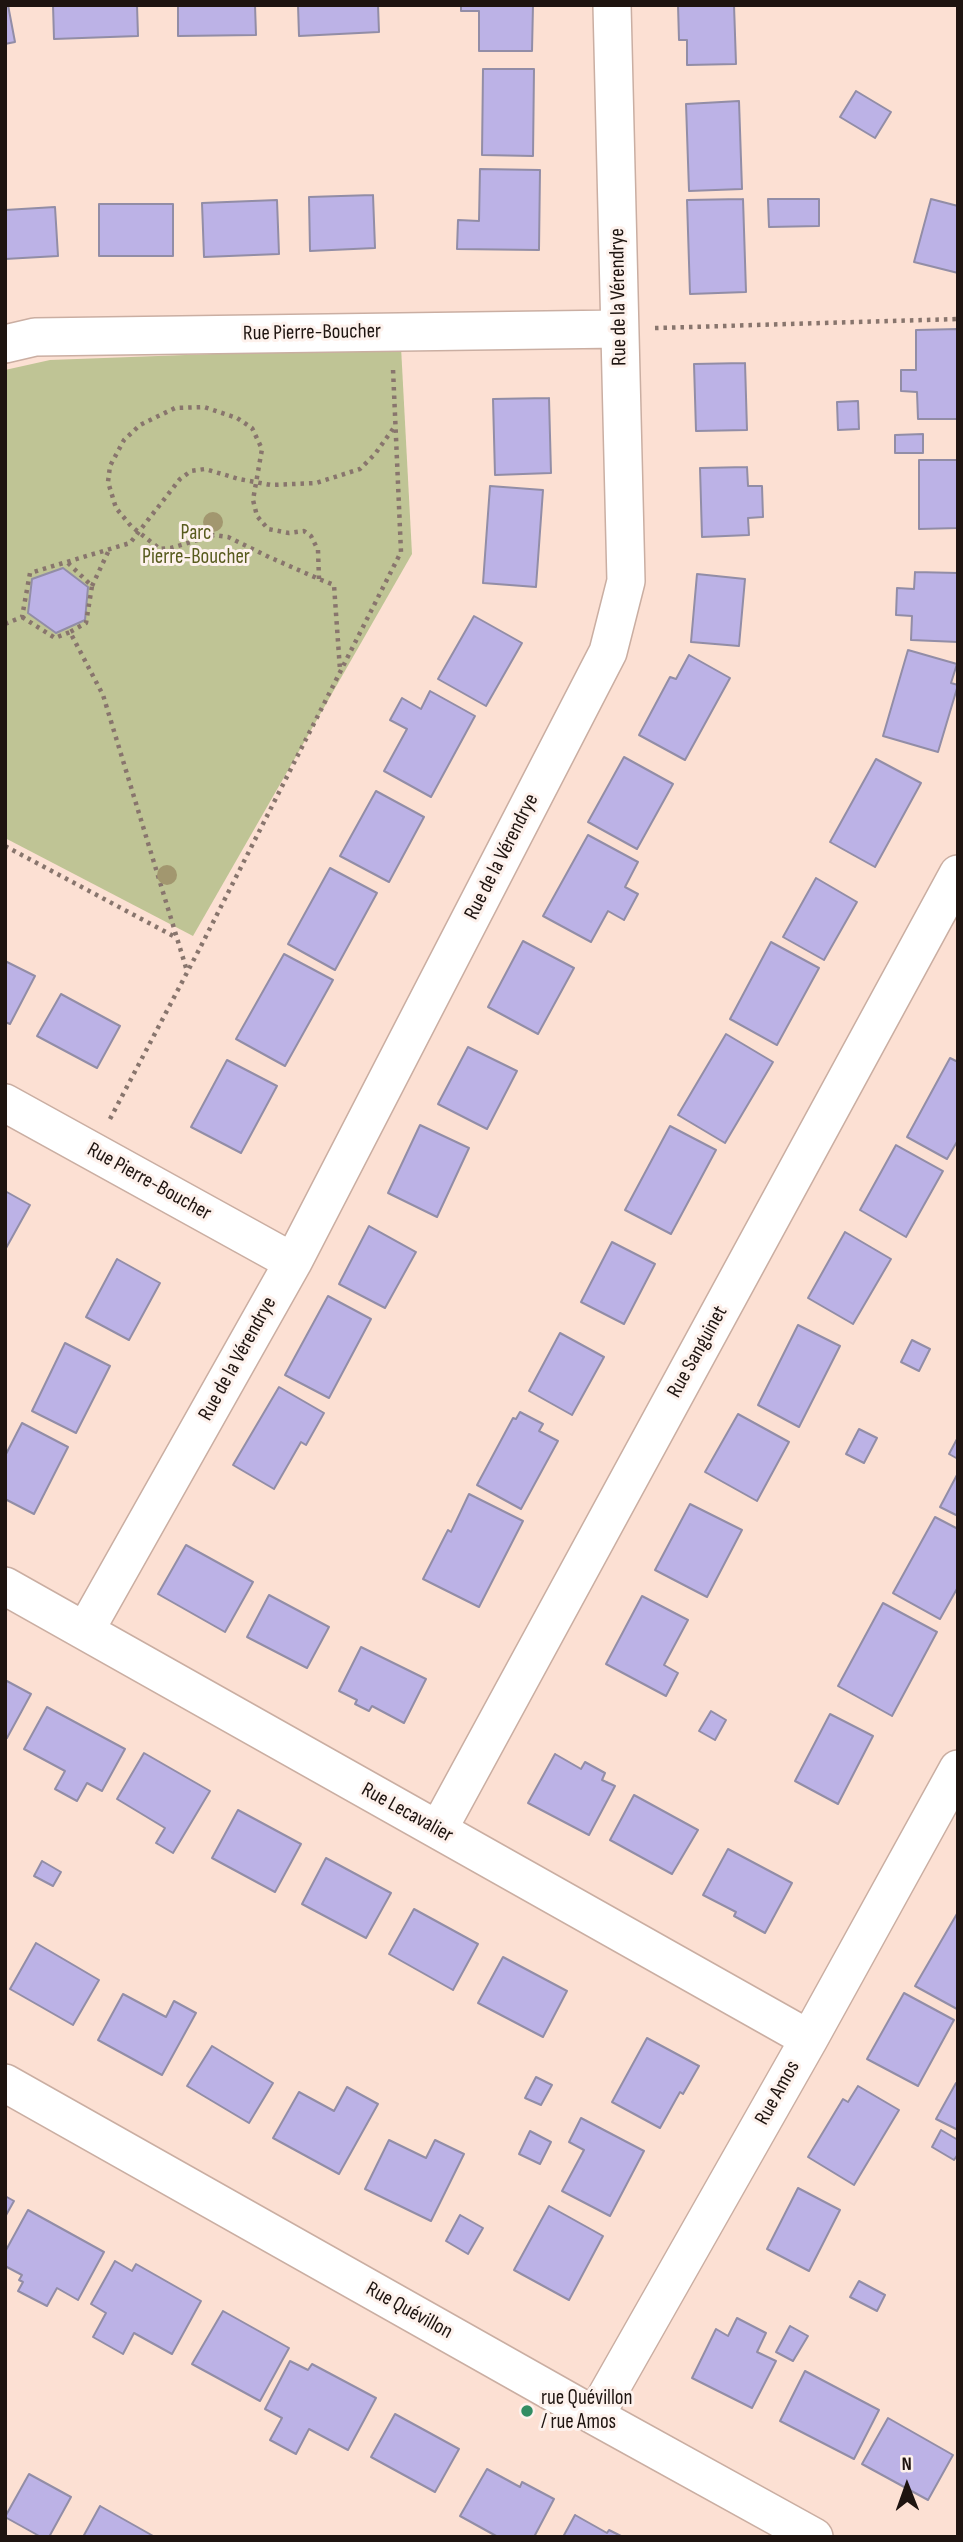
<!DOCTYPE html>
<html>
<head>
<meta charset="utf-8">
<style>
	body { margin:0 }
	#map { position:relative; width:963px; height:2542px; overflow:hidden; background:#fce0d3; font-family:"Sofia Sans Condensed",sans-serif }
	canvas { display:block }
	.frame { position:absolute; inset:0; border:7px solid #1e1410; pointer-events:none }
	.north { position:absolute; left:872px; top:2451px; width:70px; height:70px; -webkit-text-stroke:5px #fdf1ec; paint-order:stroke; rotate:359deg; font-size:19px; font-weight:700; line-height:28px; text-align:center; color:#1e1410 }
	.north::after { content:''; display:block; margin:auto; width:24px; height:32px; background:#1e1410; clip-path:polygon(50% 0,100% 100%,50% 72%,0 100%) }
</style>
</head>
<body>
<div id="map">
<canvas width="963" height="2542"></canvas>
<div class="frame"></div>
<div class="north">N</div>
</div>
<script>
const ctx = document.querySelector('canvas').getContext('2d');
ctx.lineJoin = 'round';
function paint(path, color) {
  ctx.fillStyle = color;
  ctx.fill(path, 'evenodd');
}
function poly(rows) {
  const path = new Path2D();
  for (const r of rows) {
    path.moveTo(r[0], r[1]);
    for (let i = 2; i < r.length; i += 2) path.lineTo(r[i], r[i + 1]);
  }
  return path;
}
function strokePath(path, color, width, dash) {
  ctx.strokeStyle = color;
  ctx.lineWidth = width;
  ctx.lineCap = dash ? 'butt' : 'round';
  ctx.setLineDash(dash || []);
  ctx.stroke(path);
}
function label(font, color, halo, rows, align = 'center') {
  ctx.font = font + ' "Sofia Sans Condensed",sans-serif';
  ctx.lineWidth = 6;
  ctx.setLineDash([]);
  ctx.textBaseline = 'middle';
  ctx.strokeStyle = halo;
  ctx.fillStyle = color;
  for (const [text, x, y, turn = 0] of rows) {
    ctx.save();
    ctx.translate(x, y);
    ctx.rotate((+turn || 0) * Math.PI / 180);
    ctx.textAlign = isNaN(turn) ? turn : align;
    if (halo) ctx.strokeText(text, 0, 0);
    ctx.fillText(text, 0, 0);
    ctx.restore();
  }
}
const green = poly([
	[401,347,412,554,193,936,5,838,5,370,50,360]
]);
const building = poly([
	[5,5,8,5,15,42,5,44,5,5],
	[53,5,137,5,138,36,54,39,53,5],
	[178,5,255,5,256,35,178,36,178,5],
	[298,5,378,5,379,32,299,36,298,5],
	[461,5,533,5,532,51,479,51,479,11,461,11,461,5],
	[678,5,734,5,736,64,687,65,687,40,679,40,678,5],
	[483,69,534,69,533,156,482,155,483,69],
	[856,91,891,112,875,138,840,117,856,91],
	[739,101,742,189,689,191,686,104,739,101],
	[480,169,540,170,539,250,457,249,458,220,479,221,480,169],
	[373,195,375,248,310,251,309,197,373,195],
	[743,199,746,292,690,294,687,200,743,199],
	[768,199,819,199,819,226,769,227,768,199],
	[931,199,958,206,958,273,914,262,931,199],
	[277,200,279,254,204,257,202,203,277,200],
	[99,204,173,204,173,256,99,256,99,204],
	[55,207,58,256,5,259,5,210,55,207],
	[958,329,958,419,918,419,917,392,901,391,901,370,916,370,916,330,958,329],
	[745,363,747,430,696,431,694,364,745,363],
	[549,398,551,473,495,475,493,399,549,398],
	[858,401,859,429,838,430,837,402,858,401],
	[923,434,923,453,895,453,895,435,923,434],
	[919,460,958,460,958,528,919,529,919,460],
	[747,467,748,486,762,486,763,517,748,518,749,535,702,537,700,468,747,467],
	[490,486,543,490,536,587,483,583,490,486],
	[63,568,88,587,85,620,56,633,28,613,32,579,63,568],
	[915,572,958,573,958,642,911,640,912,616,896,615,897,588,914,589,915,572],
	[697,574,745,579,739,646,691,642,697,574],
	[474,616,522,643,486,706,438,679,474,616],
	[908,650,957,664,951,683,958,685,938,752,883,736,908,650],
	[689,655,730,678,685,760,639,735,670,677,676,679,689,655],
	[430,691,475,716,431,797,384,771,407,729,390,720,402,698,421,709,430,691],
	[624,757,673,784,637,849,588,822,624,757],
	[876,759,921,783,875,867,830,842,876,759],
	[376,791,424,817,389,882,340,856,376,791],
	[588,835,638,862,625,887,638,894,624,920,608,911,591,942,543,916,588,835],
	[330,868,377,893,335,970,288,944,330,868],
	[816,878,857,902,824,960,783,937,816,878],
	[523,941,574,968,538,1034,488,1007,523,941],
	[771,942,819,968,777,1045,730,1019,771,942],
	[284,954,333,980,285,1066,236,1039,284,954],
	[5,961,35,976,10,1024,5,1022,5,961],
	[61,994,120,1026,97,1068,37,1036,61,994],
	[726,1034,773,1062,725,1143,678,1115,726,1034],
	[468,1047,517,1071,487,1129,438,1104,468,1047],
	[950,1058,958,1062,958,1140,947,1159,907,1137,950,1058],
	[227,1060,277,1086,241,1153,191,1127,227,1060],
	[420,1125,469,1148,437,1217,388,1193,420,1125],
	[670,1126,716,1150,671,1234,625,1210,670,1126],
	[896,1145,943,1171,906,1237,860,1210,896,1145],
	[5,1191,30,1205,5,1250,5,1191],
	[369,1226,416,1252,385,1308,339,1284,369,1226],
	[845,1232,891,1259,853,1324,808,1298,845,1232],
	[612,1242,655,1264,624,1324,581,1302,612,1242],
	[117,1259,160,1283,129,1340,86,1317,117,1259],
	[328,1296,371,1319,329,1398,285,1375,328,1296],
	[798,1325,840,1346,799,1427,758,1405,798,1325],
	[560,1333,604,1357,572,1415,529,1391,560,1333],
	[912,1340,930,1349,919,1371,901,1362,912,1340],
	[65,1343,110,1366,76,1433,32,1411,65,1343],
	[279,1387,324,1413,306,1445,301,1442,274,1489,233,1465,279,1387],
	[520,1412,543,1424,539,1431,558,1441,521,1509,477,1485,513,1418,516,1419,520,1412],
	[738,1414,789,1442,757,1501,705,1472,738,1414],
	[22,1423,68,1447,34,1514,5,1499,5,1456,22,1423],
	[859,1429,877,1438,864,1463,846,1454,859,1429],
	[957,1439,958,1439,958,1459,949,1454,957,1439],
	[958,1473,958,1516,940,1507,958,1473],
	[469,1494,523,1521,479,1607,423,1579,448,1530,451,1532,469,1494],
	[690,1504,742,1530,707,1597,655,1570,690,1504],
	[935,1517,958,1529,958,1587,940,1619,893,1593,935,1517],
	[186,1545,253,1582,225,1632,158,1594,186,1545],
	[269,1595,329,1627,307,1668,247,1637,269,1595],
	[642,1596,688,1620,664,1665,678,1673,666,1696,606,1664,642,1596],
	[883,1603,937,1632,892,1716,838,1686,883,1603],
	[361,1647,426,1679,404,1723,372,1706,369,1711,355,1704,357,1700,339,1691,361,1647],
	[5,1680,31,1694,7,1738,5,1738,5,1680],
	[47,1707,125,1749,102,1791,87,1783,77,1801,55,1789,65,1771,24,1749,47,1707],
	[711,1711,726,1720,715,1740,699,1731,711,1711],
	[830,1714,873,1736,838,1804,795,1781,830,1714],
	[144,1753,210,1791,173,1853,156,1843,165,1828,117,1799,144,1753],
	[555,1754,581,1769,585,1762,605,1773,602,1780,615,1786,589,1835,528,1803,555,1754],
	[634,1795,698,1830,672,1874,610,1840,634,1795],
	[238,1810,301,1844,275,1892,212,1858,238,1810],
	[728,1849,792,1883,765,1933,734,1916,736,1912,703,1895,728,1849],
	[326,1858,391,1893,366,1938,302,1904,326,1858],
	[42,1861,61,1872,53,1886,34,1876,42,1861],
	[414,1909,478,1944,453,1990,389,1954,414,1909],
	[958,1912,958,2008,957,2009,915,1986,958,1912],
	[36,1943,99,1980,73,2025,10,1989,36,1943],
	[503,1957,567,1991,543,2037,478,2003,503,1957],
	[904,1993,954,2020,918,2086,867,2059,904,1993],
	[123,1994,166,2017,174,2001,196,2013,162,2075,98,2040,123,1994],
	[647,2038,699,2066,683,2094,680,2092,660,2128,612,2102,647,2038],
	[212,2046,273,2083,249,2123,187,2086,212,2046],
	[536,2077,552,2085,541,2105,525,2098,536,2077],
	[956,2083,958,2084,958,2130,936,2119,956,2083],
	[858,2086,899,2110,854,2185,808,2157,843,2099,848,2102,858,2086],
	[347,2087,378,2104,339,2174,273,2138,299,2092,334,2111,347,2087],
	[581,2118,644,2151,610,2216,562,2191,584,2150,569,2142,581,2118],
	[941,2130,958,2140,958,2154,954,2160,932,2147,941,2130],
	[530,2131,551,2142,540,2164,519,2154,530,2131],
	[389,2140,426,2158,435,2140,464,2154,431,2221,365,2189,389,2140],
	[798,2188,840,2210,809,2271,767,2249,798,2188],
	[5,2196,14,2201,5,2217,5,2196],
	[549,2206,603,2236,569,2300,514,2270,549,2206],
	[28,2210,104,2252,78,2300,57,2288,47,2306,18,2291,23,2282,19,2280,22,2275,5,2266,5,2252,28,2210],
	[460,2215,483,2228,468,2254,446,2241,460,2215],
	[115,2261,132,2271,136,2264,201,2301,172,2354,134,2333,123,2354,93,2337,106,2313,91,2304,115,2261],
	[859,2281,885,2295,877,2311,850,2297,859,2281],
	[223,2311,289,2348,260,2401,192,2364,223,2311],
	[737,2318,766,2333,757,2352,776,2361,752,2408,692,2378,716,2329,728,2336,737,2318],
	[790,2326,808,2336,793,2361,776,2352,790,2326],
	[290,2361,308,2370,312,2364,376,2398,348,2450,309,2429,296,2454,270,2440,282,2418,265,2409,290,2361],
	[805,2371,879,2410,854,2459,780,2421,805,2371],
	[395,2414,459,2449,435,2492,371,2457,395,2414],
	[888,2418,953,2455,928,2500,862,2464,888,2418],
	[487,2469,520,2487,522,2482,554,2499,534,2537,498,2537,460,2516,487,2469],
	[29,2474,71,2497,49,2537,41,2537,5,2517,29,2474],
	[100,2506,155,2537,83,2537,100,2506],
	[575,2515,607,2533,609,2530,623,2537,563,2537,575,2515]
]);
const path = poly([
	[655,328,958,319],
	[68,563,92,586,86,623,70,632],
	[319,579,318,550,311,536,304,531,289,533,268,529,257,516,253,500,262,449,252,428,237,418,204,407,175,408,140,425,124,440,110,466,108,482,116,508,131,526,160,549,171,548,214,535,228,537,269,557,319,579,334,585,340,670],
	[92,586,109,550],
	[22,617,55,638,70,632,103,695,187,971],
	[5,624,22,617,30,573,130,543,180,479,191,471,205,469,239,479,271,485,316,483,360,469,375,454,395,426],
	[5,846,177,938],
	[110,1119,201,946,401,552,393,369]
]);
const minor = poly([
	[5,344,35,337,619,329],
	[5,1103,293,1262],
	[5,1586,809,2039],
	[85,1631,293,1262,608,652,626,581,612,5],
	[438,1830,958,874],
	[5,2083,595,2416,814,2537],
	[595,2416,809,2039,958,1769]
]);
const trees = [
	[213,522],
	[167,875]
];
const markers = [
	[527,2411,7,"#328d63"]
];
const streetNames = [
	["Rue de la Vérendrye",619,297,-91],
	["Rue Pierre-Boucher",312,333,-1],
	["Rue de la Vérendrye",502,857,-63],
	["Rue Pierre-Boucher",149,1182,29],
	["Rue Sanguinet",698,1352,-61],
	["Rue de la Vérendrye",238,1359,-61],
	["Rue Lecavalier",407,1813,29],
	["Rue Amos",778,2093,-61],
	["Rue Quévillon",409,2311,29]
];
const parkNames = [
	["Parc",196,534],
	["Pierre-Boucher",196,558]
];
const poiNames = [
	["rue Quévillon",541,2399],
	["/ rue Amos",541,2423]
];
paint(green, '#bfc495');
paint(building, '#bcb2e6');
strokePath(building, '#928da6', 2);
strokePath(minor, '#caaea2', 40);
strokePath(path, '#88756d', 4.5, [3.5, 5]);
strokePath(minor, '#fff', 37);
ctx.fillStyle = '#a2976f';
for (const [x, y] of trees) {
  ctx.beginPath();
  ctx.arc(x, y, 10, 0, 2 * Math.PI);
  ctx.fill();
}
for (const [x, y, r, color] of markers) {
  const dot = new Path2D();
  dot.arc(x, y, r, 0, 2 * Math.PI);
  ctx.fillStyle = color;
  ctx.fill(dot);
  strokePath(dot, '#fdf1ec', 2.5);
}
label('21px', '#1e1410', '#fdf1ec', streetNames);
label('21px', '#585b1e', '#fdf1ec', parkNames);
label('21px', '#1e1410', '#fdf1ec', poiNames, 'left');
</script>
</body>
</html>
